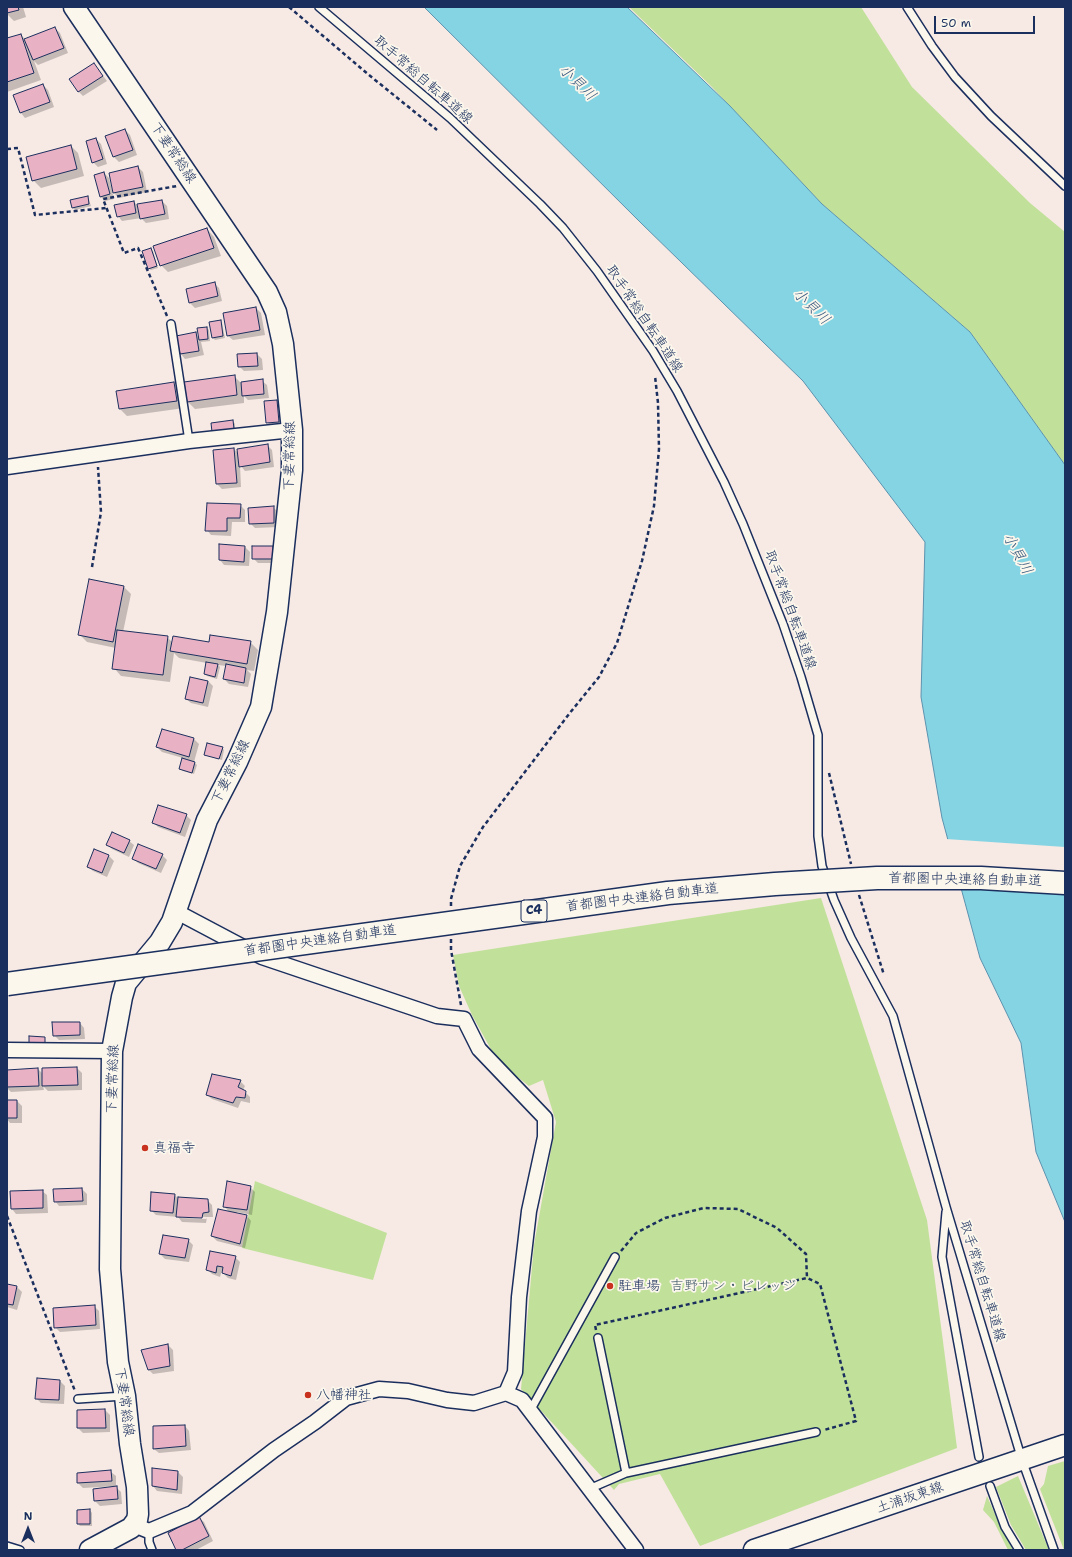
<!DOCTYPE html>
<html>
<head>
<meta charset="utf-8">
<style>
	body { margin:0 }
	#map { position:relative; width:1072px; height:1557px; overflow:hidden; background:#f7e9e4; font-family:"Shantell Sans",sans-serif }
	canvas { display:block }
	.frame { position:absolute; inset:0; border:8px solid #1b2f5e; pointer-events:none }
	.north { position:absolute; left:8px; top:1509px; width:40px; height:40px; -webkit-text-stroke:3px #fbf7ec; paint-order:stroke; rotate:0deg; font-size:11px; font-weight:700; line-height:16px; text-align:center; color:#1b2f5e }
	.north::after { content:''; display:block; margin:auto; width:14px; height:18px; background:#1b2f5e; clip-path:polygon(50% 0,100% 100%,50% 72%,0 100%) }
	.scale { position:absolute; left:934px; top:16px; width:101px; height:18px; box-sizing:border-box; border:2px solid #1b2f5e; border-top:0; padding-left:5px; font-size:12px; line-height:14px; white-space:nowrap; color:#1b2f5e; -webkit-text-stroke:3px #fbf7ec; paint-order:stroke }
</style>
</head>
<body>
<div id="map">
<canvas width="1072" height="1557"></canvas>
<div class="frame"></div>
<div class="north">N</div>
<div class="scale">50 m</div>
</div>
<script>
const ctx = document.querySelector('canvas').getContext('2d');
ctx.lineJoin = 'round';
function paint(path, color) {
  ctx.fillStyle = color;
  ctx.fill(path, 'evenodd');
}
function poly(rows) {
  const path = new Path2D();
  for (const r of rows) {
    path.moveTo(r[0], r[1]);
    for (let i = 2; i < r.length; i += 2) path.lineTo(r[i], r[i + 1]);
  }
  return path;
}
function strokePath(path, color, width, dash) {
  ctx.strokeStyle = color;
  ctx.lineWidth = width;
  ctx.lineCap = dash ? 'butt' : 'round';
  ctx.setLineDash(dash || []);
  ctx.stroke(path);
}
function label(font, color, halo, rows, align = 'center') {
  ctx.font = font + ' "Shantell Sans","Klee One",sans-serif';
  ctx.lineWidth = 3.5;
  ctx.setLineDash([]);
  ctx.textBaseline = 'middle';
  ctx.strokeStyle = halo;
  ctx.fillStyle = color;
  for (const [text, x, y, turn = 0] of rows) {
    ctx.save();
    ctx.translate(x, y);
    ctx.rotate((+turn || 0) * Math.PI / 180);
    ctx.textAlign = isNaN(turn) ? turn : align;
    if (halo) ctx.strokeText(text, 0, 0);
    ctx.fillText(text, 0, 0);
    ctx.restore();
  }
}
const green = poly([
	[629,7,861,7,912,87,1030,203,1065,232,1065,465,970,332,822,204,711,86],
	[821,898,927,1220,957,1448,700,1546,660,1474,619,1484,614,1490,521,1389,534,1245,556,1122,543,1080,529,1086,498,1062,472,1015,459,986,453,955],
	[255,1181,387,1233,373,1280,242,1248],
	[1065,1461,1065,1550,1064,1550,1040,1489,1044,1484,1048,1466],
	[1018,1476,1049,1550,1026,1550,1011,1525,996,1487],
	[987,1496,998,1521,1013,1550,1008,1550,994,1522,983,1510]
]);
const water = poly([
	[424,7,627,7,730,106,822,204,970,332,1065,465,1065,1222,1036,1152,1021,1043,980,958,942,818,921,697,925,542,803,381,641,223,424,7]
]);
const pier = poly([
	[946,839,1065,847,1065,893,959,888]
]);
const shadow = poly([
	[7,7,23,7,26,17,14,21,7,14],
	[55,28,60,33,68,53,38,65,34,61,41,80,7,92,7,40,21,35,26,40],
	[94,64,107,81,83,96,78,91],
	[43,85,48,90,54,107,25,118,21,113],
	[125,130,130,135,137,155,119,162,114,157,106,137],
	[96,139,101,144,107,164,98,167,93,162],
	[71,146,78,153,84,176,41,188,33,180],
	[138,167,143,172,147,192,119,198,112,191,114,199,105,201,101,197,104,173,109,178,112,190],
	[87,197,89,200,91,206,75,210,73,208,72,201],
	[162,201,167,206,169,219,146,223,141,218,122,221,118,216,134,202,139,207],
	[207,229,214,237,221,256,168,272,161,265],
	[151,249,153,251,158,268,151,270,148,268],
	[214,283,219,288,222,301,195,308,190,303,187,290],
	[256,308,261,313,265,335,233,340,228,336],
	[220,321,222,323,225,338,215,340,213,338],
	[207,328,209,330,210,341,201,342,204,355,185,359,181,354,177,337,196,334,199,337],
	[257,354,262,359,263,370,244,371,239,366],
	[234,376,241,383,262,381,267,385,269,398,248,400,244,396,244,403,195,409,188,402],
	[173,383,181,391,184,408,127,416,120,409,117,392],
	[276,401,281,406,283,426,272,427,267,422],
	[233,421,235,424,235,431,213,431],
	[267,445,272,450,274,467,245,471,240,465,241,487,222,489,217,484,234,449,239,454],
	[240,505,245,510,245,522,232,522,231,536,211,535,207,530],
	[273,507,278,512,279,527,255,528,250,523],
	[245,547,250,552,249,566,224,565,220,560],
	[273,547,278,552,277,563,258,563,253,558],
	[124,587,131,594,123,632,167,637,173,643,250,642,258,650,254,671,247,670,251,674,248,687,229,684,224,679,226,666,218,665,220,667,217,679,207,676,205,674,207,663,179,658,174,653,170,682,121,676,114,668,116,648,87,642,79,634],
	[208,681,213,686,208,707,191,703,186,699],
	[162,730,194,739,199,744,194,762,197,765,194,774,183,771,180,769,183,758,162,752,157,747],
	[222,748,224,750,222,760,208,756,206,754],
	[186,815,191,820,185,837,158,827,153,822],
	[129,841,134,845,129,857,112,849,107,844],
	[95,850,109,856,114,861,107,877,93,871,88,867],
	[162,855,167,860,161,873,138,863,133,858],
	[80,1023,84,1028,85,1039,59,1040,54,1035],
	[77,1068,82,1073,82,1090,48,1091,43,1086,44,1090,11,1092,7,1088,7,1071,38,1069,43,1074],
	[240,1081,245,1086,243,1090,250,1097,250,1103,241,1101,238,1108,212,1099,207,1095],
	[7,1101,17,1101,22,1106,22,1123,10,1123,7,1119],
	[250,1187,255,1192,252,1215,237,1212,237,1214,247,1216,251,1221,245,1248,217,1241,212,1236,230,1213,224,1206],
	[82,1189,87,1194,87,1205,59,1206,55,1201],
	[42,1191,47,1195,48,1213,16,1214,12,1209,11,1192],
	[175,1195,179,1200,207,1200,212,1205,213,1217,207,1217,206,1223,182,1222,178,1217,156,1215,151,1210],
	[181,1216,207,1217,207,1219,181,1218],
	[188,1240,193,1245,189,1262,165,1259,160,1254],
	[235,1257,240,1262,236,1280,228,1278,223,1273,224,1270,222,1270,220,1277,212,1274,207,1269],
	[7,1285,17,1287,22,1292,17,1310,7,1307],
	[94,1306,99,1311,100,1329,60,1332,55,1327],
	[168,1345,173,1350,174,1371,153,1374,148,1369],
	[37,1380,60,1381,65,1386,64,1404,41,1403,36,1398],
	[105,1410,110,1415,110,1432,83,1433,78,1428],
	[185,1426,189,1431,191,1450,159,1453,154,1449],
	[153,1469,178,1472,183,1477,182,1494,157,1491,153,1486],
	[111,1472,116,1476,116,1486,83,1488,78,1483],
	[116,1487,121,1492,122,1504,100,1506,95,1501,94,1490],
	[90,1510,92,1513,92,1526,80,1526,78,1524,78,1511],
	[199,1518,204,1522,213,1541,196,1550,177,1550]
]);
const building = poly([
	[7,7,18,7,19,10,7,13,7,7],
	[55,27,64,48,33,60,24,39,55,27],
	[21,34,34,73,7,82,7,38,21,34],
	[94,63,103,76,78,92,69,79,94,63],
	[43,84,50,102,20,113,13,95,43,84],
	[125,129,133,150,113,157,105,136,125,129],
	[96,138,103,159,92,163,86,141,96,138],
	[71,145,77,169,32,181,26,157,71,145],
	[138,166,143,187,113,193,109,173,138,166],
	[104,172,110,194,100,197,94,175,104,172],
	[88,196,89,204,72,208,70,200,88,196],
	[162,200,165,214,140,219,137,204,162,200],
	[134,201,136,213,117,217,114,205,134,201],
	[207,228,214,248,160,266,153,246,207,228],
	[151,248,157,266,148,269,142,251,151,248],
	[215,282,218,296,189,303,186,289,215,282],
	[256,307,260,330,227,336,223,313,256,307],
	[221,320,223,336,212,338,209,322,221,320],
	[207,327,208,339,199,340,197,328,207,327],
	[196,332,199,351,180,354,176,336,196,332],
	[257,353,258,366,238,367,237,354,257,353],
	[235,375,237,395,187,402,184,382,235,375],
	[263,379,264,394,242,396,241,382,263,379],
	[174,382,177,401,119,409,116,391,174,382],
	[277,400,279,422,266,423,264,401,277,400],
	[233,420,234,429,212,432,211,423,233,420],
	[268,444,270,462,239,467,237,449,268,444],
	[234,448,237,483,216,484,213,450,234,448],
	[207,503,241,504,240,518,227,518,227,531,205,531,207,503],
	[274,506,274,523,249,524,248,508,274,506],
	[219,544,245,546,244,562,219,560,219,544],
	[252,546,273,546,273,559,252,559,252,546],
	[89,579,124,586,113,642,78,635,89,579],
	[117,630,168,636,163,675,112,669,117,630],
	[210,635,251,641,247,664,170,651,173,636,209,642,210,635],
	[206,662,218,664,215,677,204,674,206,662],
	[226,664,246,668,244,683,223,679,226,664],
	[190,677,208,681,203,703,185,699,190,677],
	[162,729,194,738,189,757,156,747,162,729],
	[207,743,223,747,219,759,204,755,207,743],
	[182,758,195,762,192,773,179,769,182,758],
	[158,805,187,814,180,833,152,823,158,805],
	[112,832,130,840,124,853,106,845,112,832],
	[138,844,163,854,156,869,132,859,138,844],
	[94,849,109,855,102,873,87,867,94,849],
	[52,1022,80,1022,80,1035,53,1036,52,1022],
	[29,1036,45,1037,45,1047,29,1046,29,1036],
	[77,1067,78,1085,42,1086,42,1068,77,1067],
	[38,1068,39,1086,7,1087,7,1070,38,1068],
	[212,1074,241,1080,238,1087,246,1091,245,1098,236,1097,233,1103,206,1095,212,1074],
	[7,1100,17,1100,17,1118,7,1118,7,1100],
	[227,1181,251,1186,247,1210,223,1207,227,1181],
	[82,1188,83,1201,54,1202,53,1189,82,1188],
	[43,1190,43,1208,11,1209,10,1191,43,1190],
	[151,1192,175,1194,173,1213,150,1211,151,1192],
	[178,1197,208,1199,209,1212,203,1213,202,1218,176,1217,178,1197],
	[218,1209,247,1215,240,1244,211,1236,218,1209],
	[163,1235,189,1239,185,1258,159,1254,163,1235],
	[210,1251,236,1256,231,1276,222,1273,223,1267,217,1266,216,1273,206,1270,210,1251],
	[7,1284,17,1286,13,1305,7,1304,7,1284],
	[95,1305,96,1325,54,1328,53,1308,95,1305],
	[168,1344,170,1366,148,1370,141,1350,168,1344],
	[37,1378,60,1380,59,1400,35,1399,37,1378],
	[105,1409,106,1428,77,1428,77,1410,105,1409],
	[185,1425,186,1446,153,1449,153,1426,185,1425],
	[152,1468,178,1471,177,1490,152,1486,152,1468],
	[111,1470,112,1481,77,1483,77,1473,111,1470],
	[117,1486,118,1499,94,1501,93,1489,117,1486],
	[90,1509,90,1524,77,1524,77,1510,90,1509],
	[199,1516,209,1536,182,1550,176,1550,168,1533,199,1516]
]);
const path = poly([
	[289,7,369,75,437,130],
	[7,149,18,148,35,215,106,208],
	[167,316,138,248,124,253,103,199,177,186],
	[92,567,101,512,98,467],
	[829,773,851,864],
	[859,895,884,975],
	[451,906,451,899,460,866,483,827,569,714,599,677,617,643,642,561,654,506,659,449,658,403,655,376],
	[451,939,451,950,461,1005],
	[7,1216,75,1391],
	[621,1251,636,1233,665,1218,704,1208,738,1209,777,1228,806,1254,807,1278],
	[596,1330,595,1325,807,1278,820,1284,856,1421,824,1430]
]);
const lane = poly([
	[319,7,450,118,540,204,563,228,597,271,653,351,677,391,724,482,743,524,783,624,801,677,818,735,818,836,822,866,834,900,851,938,893,1016,946,1207,1022,1460,1054,1550],
	[907,7,932,46,955,77,991,116,1065,186],
	[171,324,189,441],
	[946,1212,942,1257,979,1457],
	[598,1338,626,1473],
	[78,1399,124,1396],
	[530,1411,615,1257],
	[990,1486,1005,1527,1019,1550],
	[589,1489,626,1473,816,1432],
	[149,1531,149,1542,152,1550],
	[7,1546,20,1550]
]);
const street = poly([
	[7,467,189,441,292,430],
	[177,912,262,957,437,1016,464,1019,479,1049,545,1118,545,1137,529,1211,519,1297,515,1372,506,1393],
	[7,1050,112,1051],
	[134,1525,149,1531,192,1513,274,1450,315,1422,346,1398,379,1389,408,1391,447,1400,474,1403,506,1393,522,1400,636,1550]
]);
const secondary = poly([
	[74,7,267,292,276,312,283,344,292,430,292,470,277,612,261,707,237,762,207,820,172,922,160,942,126,983,122,997,112,1051,110,1269,118,1362,125,1396,130,1444,137,1487,138,1514,137,1520,131,1528,90,1550],
	[754,1550,1065,1445]
]);
const highwayBridge = poly([
	[7,984,668,893,775,884,877,878,981,878,1065,883]
]);
const markers = [
	[145,1148,4,"#c8321e"],
	[610,1286,4,"#c8321e"],
	[308,1395,4,"#c8321e"]
];
const shields = [
	[534,911,26]
];
const shieldNames = [
	["C4",534,911]
];
const streetNames = [
	["取手常総自転車道線",423,80,41],
	["下妻常総線",173,153,56],
	["取手常総自転車道線",644,319,56],
	["下妻常総線",290,456,-89],
	["取手常総自転車道線",790,610,70],
	["下妻常総線",231,772,-64],
	["首都圏中央連絡自動車道",965,880,1],
	["首都圏中央連絡自動車道",642,898,-7],
	["首都圏中央連絡自動車道",320,941,-8],
	["下妻常総線",113,1079,-88],
	["取手常総自転車道線",982,1281,73],
	["下妻常総線",124,1402,82],
	["土浦坂東線",910,1498,-19]
];
const poiNames = [
	["真福寺",153,1148],
	["駐車場",618,1286],
	["八幡神社",316,1395]
];
const parkNames = [
	["吉野サン・ビレッジ",733,1286]
];
const waterNames = [
	["小貝川",577,83,44],
	["小貝川",811,307,44],
	["小貝川",1017,554,61]
];
paint(green, '#c1e19a');
paint(water, '#85d4e3');
strokePath(water, '#5b92ae', 1);
paint(pier, '#f7e9e4');
paint(shadow, '#0003');
paint(building, '#e9b1c4');
strokePath(building, '#1b2f5e', 1);
strokePath(lane, '#1b2f5e', 10);
strokePath(street, '#1b2f5e', 17);
strokePath(secondary, '#1b2f5e', 23);
strokePath(path, '#1b2f5e', 2.5, [4, 3]);
strokePath(lane, '#fbf7ec', 7);
strokePath(street, '#fbf7ec', 14);
strokePath(secondary, '#fbf7ec', 20);
strokePath(highwayBridge, '#1b2f5e', 25, []);
strokePath(highwayBridge, '#fbf7ec', 22);
for (const [x, y, r, color] of markers) {
  const dot = new Path2D();
  dot.arc(x, y, r, 0, 2 * Math.PI);
  ctx.fillStyle = color;
  ctx.fill(dot);
  strokePath(dot, '#fbf7ec', 1.5);
}
for (const [x, y, w] of shields) {
  const box = new Path2D();
  box.roundRect(x - w / 2, y - 11, w, 22, 3);
  ctx.fillStyle = '#fbf7ec';
  ctx.fill(box);
  strokePath(box, '#1b2f5e', 1);
}
label('bold 13px', '#1b2f5e', null, shieldNames);
label('14px', '#1b2f5e', '#fbf7ec', streetNames);
label('14px', '#1b2f5e', '#fbf7ec', poiNames, 'left');
label('14px', '#445c6d', '#fbf7ec', parkNames);
label('italic 15px', '#36587f', '#fbf7ec', waterNames);
</script>
</body>
</html>
